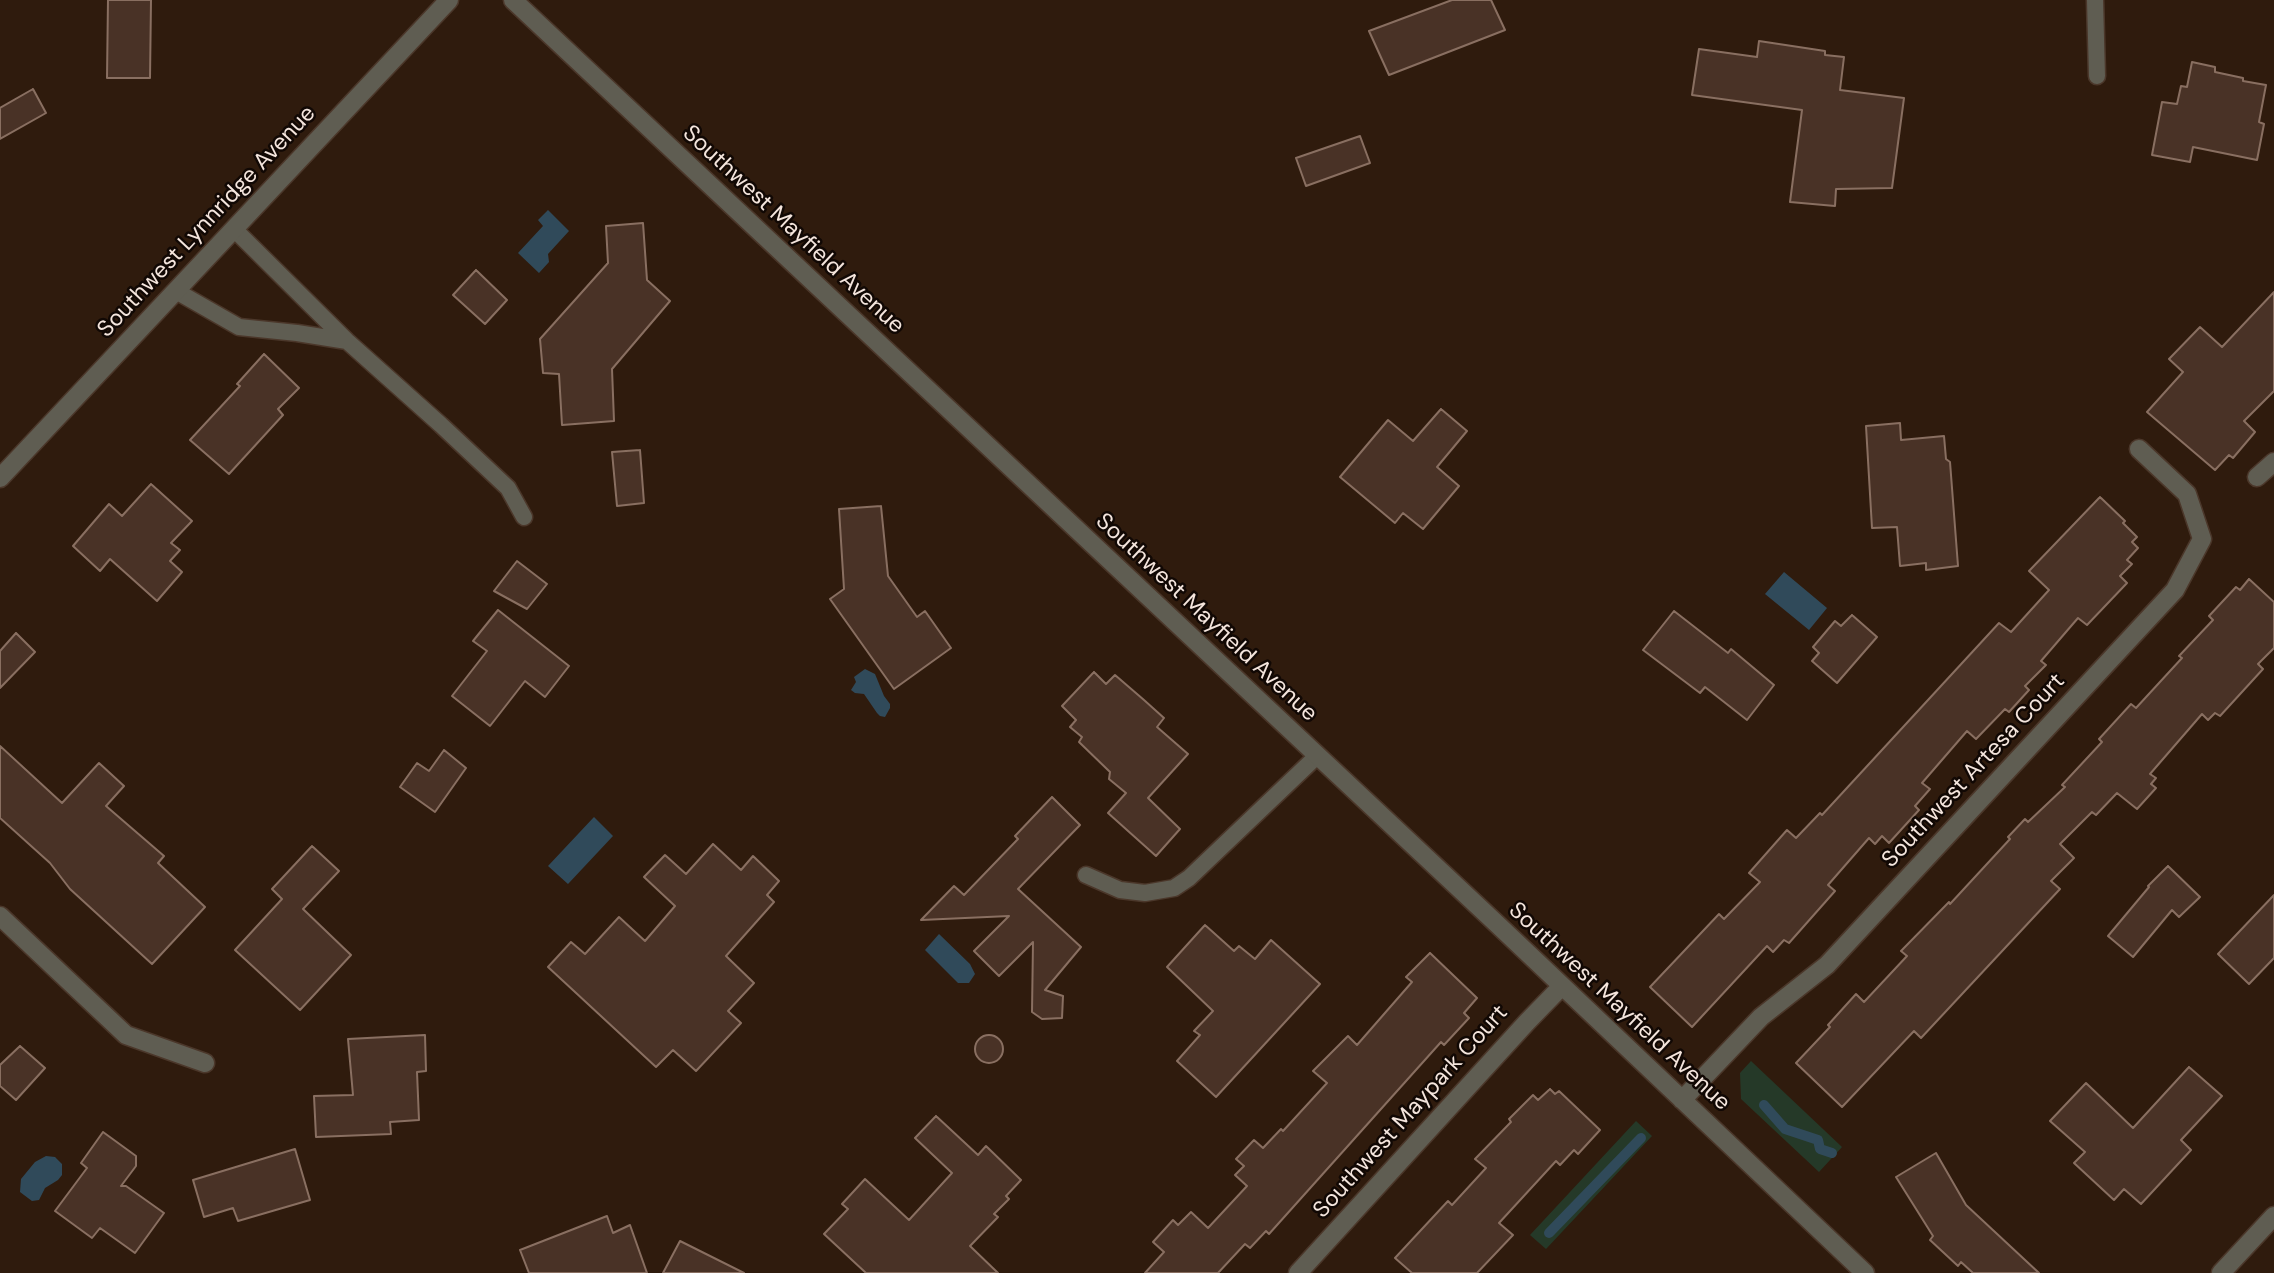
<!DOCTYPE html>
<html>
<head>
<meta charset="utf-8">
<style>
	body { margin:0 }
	canvas { display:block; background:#2f1b0d }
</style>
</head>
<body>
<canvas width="2274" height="1273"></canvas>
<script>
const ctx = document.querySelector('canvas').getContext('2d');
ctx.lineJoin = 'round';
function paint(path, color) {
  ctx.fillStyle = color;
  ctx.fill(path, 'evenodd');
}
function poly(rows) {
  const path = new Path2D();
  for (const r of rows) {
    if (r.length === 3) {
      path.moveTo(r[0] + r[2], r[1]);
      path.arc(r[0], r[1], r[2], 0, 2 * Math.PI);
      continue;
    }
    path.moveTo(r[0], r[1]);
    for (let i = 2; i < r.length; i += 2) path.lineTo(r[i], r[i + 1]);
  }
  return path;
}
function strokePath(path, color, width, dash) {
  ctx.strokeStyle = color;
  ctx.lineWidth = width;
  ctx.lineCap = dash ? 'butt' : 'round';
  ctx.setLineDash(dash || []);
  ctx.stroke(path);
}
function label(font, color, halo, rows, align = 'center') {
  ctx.font = font + ' "DM Sans",sans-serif';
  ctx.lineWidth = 5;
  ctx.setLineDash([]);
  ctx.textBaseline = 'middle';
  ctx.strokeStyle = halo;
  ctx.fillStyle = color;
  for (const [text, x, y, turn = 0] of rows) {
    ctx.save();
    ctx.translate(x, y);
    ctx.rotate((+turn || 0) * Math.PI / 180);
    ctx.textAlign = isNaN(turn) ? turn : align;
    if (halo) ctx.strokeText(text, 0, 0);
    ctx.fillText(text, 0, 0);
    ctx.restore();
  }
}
const green = poly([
	[1751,1061,1842,1147,1819,1172,1741,1099,1740,1073],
	[1636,1121,1652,1136,1546,1249,1530,1235]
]);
const water = poly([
	[548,210,569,231,548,254,549,262,539,273,518,253,543,226,538,220],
	[1784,572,1827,608,1809,630,1765,594],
	[865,669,875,674,884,696,890,704,890,708,885,717,880,716,877,713,864,694,855,693,851,690,856,682,854,677],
	[594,817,613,836,568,884,548,866],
	[939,934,970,964,975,974,969,983,958,983,925,950],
	[46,1156,55,1157,62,1164,62,1175,58,1180,45,1188,39,1200,32,1201,20,1192,21,1179,35,1162]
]);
const stream = poly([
	[1764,1105,1785,1129,1818,1140,1820,1149,1832,1153],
	[1549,1233,1641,1138]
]);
const building = poly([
	[108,0,151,0,150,78,107,78,108,0],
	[1452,0,1491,0,1505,30,1389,75,1369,31,1452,0],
	[1759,41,1825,51,1825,55,1844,57,1840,90,1904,98,1892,188,1836,189,1835,206,1790,202,1802,110,1692,95,1699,49,1757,57,1759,41],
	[2192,62,2215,67,2215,72,2243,78,2243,81,2266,85,2259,122,2264,124,2257,160,2193,147,2190,162,2152,155,2162,102,2177,104,2181,86,2187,87,2192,62],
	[33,89,46,113,0,139,0,108,33,89],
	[1360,136,1370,163,1306,186,1296,158,1360,136],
	[643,223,647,280,670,301,612,369,614,421,562,425,559,374,543,373,540,339,608,263,606,226,643,223],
	[476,270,507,300,485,324,453,295,476,270],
	[2274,292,2274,391,2244,421,2255,432,2233,458,2229,455,2215,470,2147,412,2183,372,2169,359,2200,327,2222,347,2274,292],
	[264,354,299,388,278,409,283,415,229,474,190,440,240,386,237,384,264,354],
	[1441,409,1467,431,1437,467,1459,486,1423,529,1403,513,1395,523,1340,477,1388,420,1413,441,1441,409],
	[1900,423,1901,440,1944,436,1946,459,1950,462,1958,566,1926,570,1926,563,1900,566,1897,527,1872,528,1866,426,1900,423],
	[640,450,644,503,617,506,612,452,640,450],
	[151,484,192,521,171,543,180,550,170,561,182,572,157,601,110,559,100,571,73,546,109,504,122,516,151,484],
	[2100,497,2125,521,2123,523,2137,537,2132,542,2138,548,2127,560,2132,564,2120,576,2127,583,2087,625,2078,618,2041,661,2046,665,2025,686,2029,690,2009,712,2005,709,1976,739,1967,731,1922,783,1930,789,1915,806,1919,810,1889,843,1882,836,1875,844,1869,838,1828,885,1835,891,1789,943,1784,940,1773,952,1767,946,1692,1027,1650,987,1719,914,1724,919,1760,882,1749,873,1787,830,1796,838,1820,813,1822,815,1999,623,2011,632,2049,590,2029,571,2100,497],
	[881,506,888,576,917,617,925,611,951,648,894,689,830,599,844,589,839,509,881,506],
	[517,561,547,584,527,609,494,591,517,561],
	[2249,579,2274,602,2274,648,2258,664,2263,669,2220,716,2215,713,2208,720,2202,714,2150,774,2156,778,2151,784,2156,788,2137,809,2117,793,2096,815,2092,812,2060,844,2074,858,2051,881,2060,889,1921,1038,1914,1031,1842,1107,1796,1063,1830,1027,1828,1025,1856,994,1864,1002,1907,956,1901,951,1949,902,1950,904,2010,839,2008,837,2025,819,2028,822,2065,787,2062,785,2102,742,2099,739,2131,704,2136,708,2182,658,2179,656,2213,620,2209,616,2236,587,2240,590,2249,579],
	[498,610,569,666,545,697,525,681,490,726,452,696,487,651,473,641,498,610],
	[1674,611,1728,653,1731,649,1774,685,1747,720,1705,687,1700,693,1643,650,1674,611],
	[1852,615,1877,637,1837,683,1812,661,1819,653,1813,647,1835,621,1841,626,1852,615],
	[16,633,35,652,0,688,0,651,16,633],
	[1094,672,1106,684,1115,675,1144,700,1164,718,1157,727,1188,754,1148,798,1180,829,1156,856,1108,813,1126,793,1109,779,1110,772,1079,742,1082,737,1070,727,1076,720,1062,706,1094,672],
	[0,746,62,803,99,763,124,786,106,806,164,856,158,863,205,907,152,964,70,889,50,863,0,818,0,746],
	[444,750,466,768,435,812,400,787,417,763,429,771,444,750],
	[1052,797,1080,825,1018,889,1081,947,1045,990,1063,996,1062,1018,1042,1019,1032,1012,1033,942,999,976,974,951,1009,916,921,920,954,886,964,895,1018,839,1015,836,1052,797],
	[713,844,741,870,753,856,779,881,767,895,774,902,726,956,754,983,728,1011,741,1023,696,1071,673,1050,656,1067,548,967,571,942,585,954,619,917,645,941,675,906,644,877,665,855,686,874,713,844],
	[312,846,339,871,303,909,351,955,300,1010,235,950,282,899,272,889,312,846],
	[2168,866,2200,897,2179,917,2172,910,2133,957,2108,936,2149,887,2148,886,2168,866],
	[2274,895,2274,958,2249,984,2218,954,2274,895],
	[1205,925,1234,951,1239,946,1255,959,1271,940,1320,984,1216,1097,1177,1061,1200,1035,1194,1031,1213,1011,1167,967,1205,925],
	[1430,953,1477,998,1464,1013,1469,1018,1444,1045,1441,1042,1269,1234,1266,1231,1250,1248,1245,1244,1218,1273,1145,1273,1164,1252,1153,1242,1173,1220,1178,1225,1191,1212,1208,1228,1247,1186,1235,1175,1244,1166,1236,1159,1254,1140,1263,1148,1281,1129,1283,1131,1327,1083,1313,1071,1348,1036,1357,1045,1412,982,1406,977,1430,953],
	[989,1049,14],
	[425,1035,426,1071,417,1072,419,1120,390,1122,391,1134,316,1137,314,1096,353,1095,348,1039,425,1035],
	[20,1046,45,1068,16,1100,0,1086,0,1065,20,1046],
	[2189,1067,2222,1096,2181,1140,2191,1150,2141,1204,2124,1189,2114,1200,2074,1163,2085,1152,2050,1121,2086,1083,2133,1128,2189,1067],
	[1550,1089,1555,1094,1559,1091,1600,1130,1578,1154,1574,1150,1560,1165,1556,1161,1499,1223,1513,1235,1477,1273,1412,1273,1395,1258,1448,1201,1452,1205,1486,1168,1475,1159,1511,1122,1509,1119,1533,1095,1538,1100,1550,1089],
	[936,1116,978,1155,986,1146,1021,1180,1006,1196,1009,1199,994,1214,998,1217,970,1246,998,1273,866,1273,824,1234,848,1209,842,1204,865,1179,909,1220,952,1173,915,1138,936,1116],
	[103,1132,136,1156,136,1166,121,1186,126,1186,164,1213,135,1253,100,1228,92,1238,55,1211,87,1168,81,1163,103,1132],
	[295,1149,310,1200,238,1221,233,1208,204,1217,193,1180,295,1149],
	[1936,1153,1966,1205,2039,1273,1973,1273,1961,1262,1958,1266,1930,1240,1933,1236,1896,1177,1936,1153],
	[607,1216,613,1233,630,1225,647,1273,529,1273,520,1250,607,1216],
	[680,1241,744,1273,663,1273,680,1241]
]);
const lane = poly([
	[2095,0,2097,76],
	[234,229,347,341,441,425,508,488,524,517],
	[176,291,239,327,297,333,347,341],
	[1086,875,1120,890,1145,893,1174,888,1189,878,1317,756]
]);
const street = poly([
	[513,0,1497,924,1865,1273],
	[2257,477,2274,462],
	[0,478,449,0],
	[0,916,126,1035,205,1063],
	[1682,1100,1761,1017,1827,965,2175,590,2202,539,2187,494,2139,449],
	[1298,1273,1527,1022,1562,986],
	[2221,1273,2274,1216]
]);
const streetNames = [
	["Southwest Lynnridge Avenue",207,222,-47],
	["Southwest Mayfield Avenue",793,230,43],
	["Southwest Mayfield Avenue",1206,618,43],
	["Southwest Artesa Court",1974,771,-47],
	["Southwest Mayfield Avenue",1619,1007,43],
	["Southwest Maypark Court",1411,1112,-48]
];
paint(green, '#253928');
paint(water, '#304a5a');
strokePath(stream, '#304a5a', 10);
paint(building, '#493226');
strokePath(building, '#896f61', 2);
strokePath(lane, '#4b372a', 19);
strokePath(street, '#4b372a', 21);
strokePath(lane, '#5f5d52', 16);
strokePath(street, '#5f5d52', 18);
label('23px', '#f4e5dd', '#110804', streetNames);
</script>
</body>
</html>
